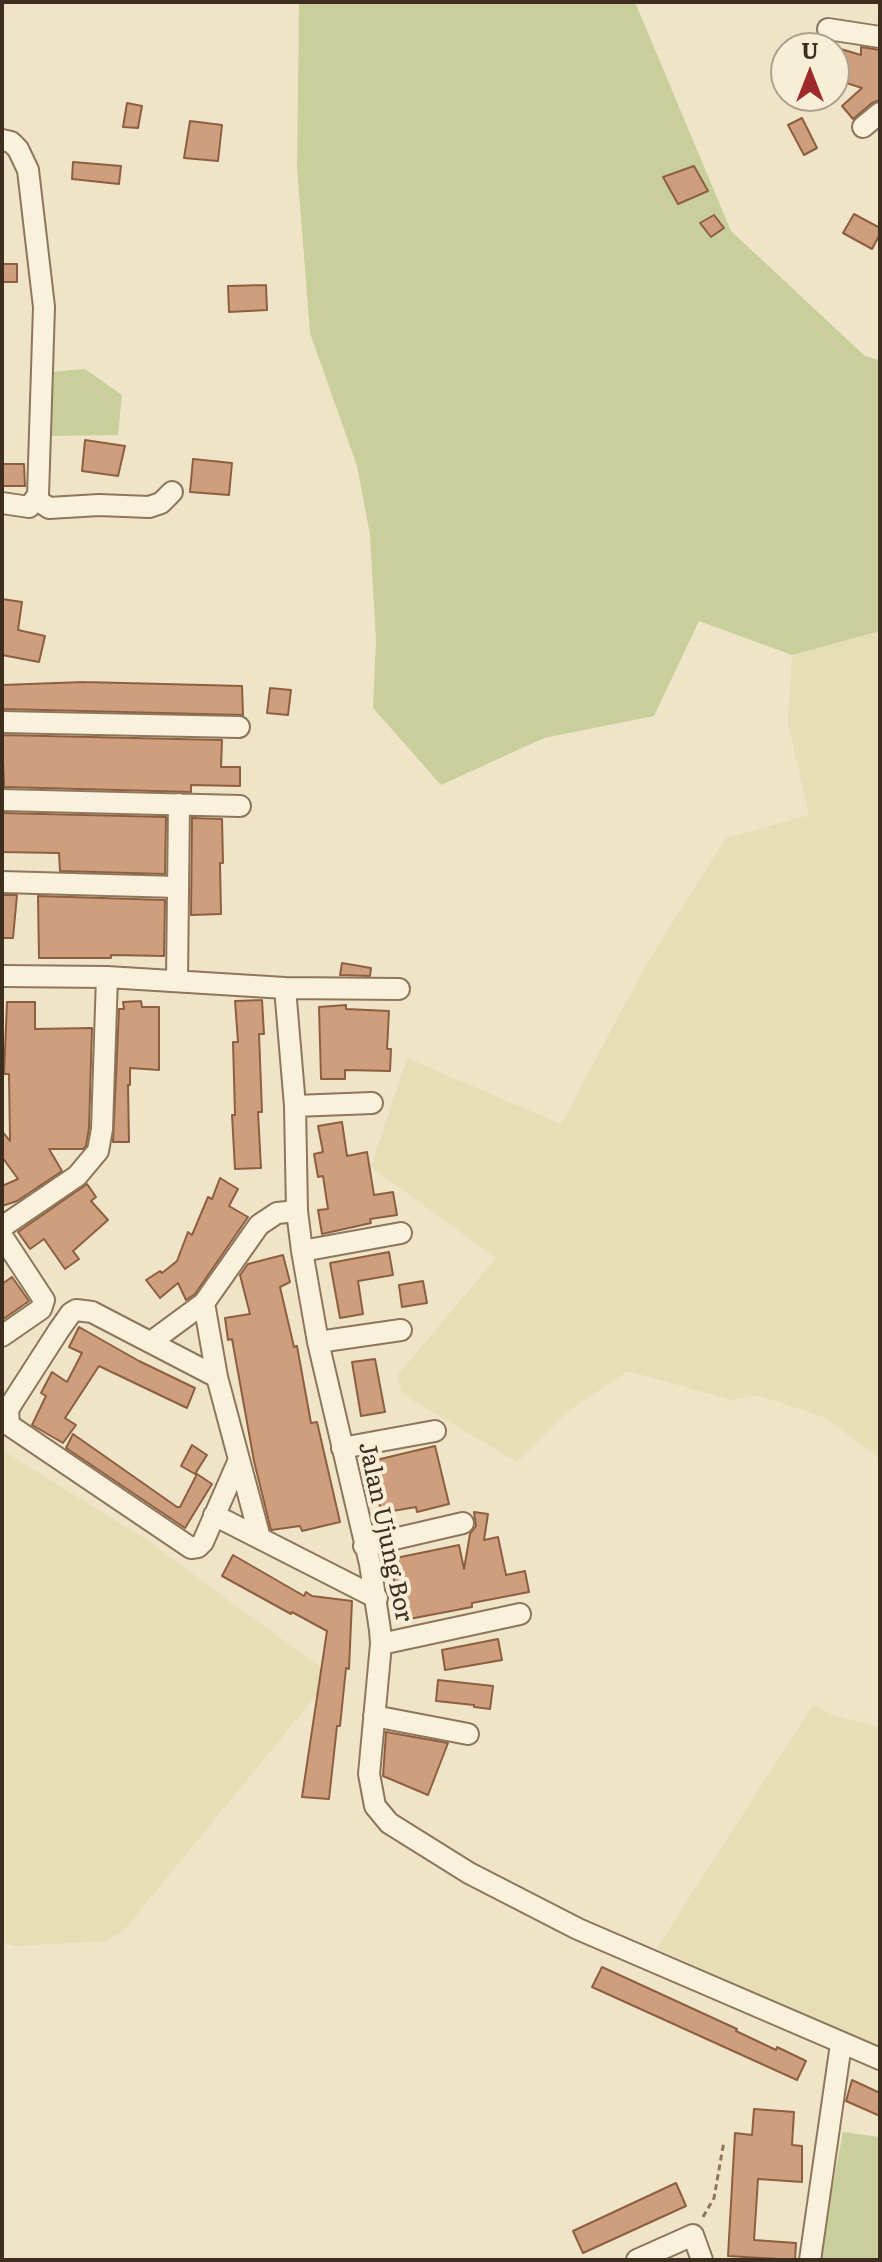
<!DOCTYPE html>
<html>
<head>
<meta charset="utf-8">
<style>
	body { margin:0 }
	#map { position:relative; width:882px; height:2262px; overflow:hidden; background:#f0e4c8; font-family:Literata,serif }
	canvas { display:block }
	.frame { position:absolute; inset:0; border:4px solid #3d2e20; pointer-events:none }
	.north { position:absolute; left:770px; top:32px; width:80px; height:80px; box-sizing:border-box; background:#f7eed8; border:2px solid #ada18e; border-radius:50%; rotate:0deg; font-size:22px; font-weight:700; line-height:32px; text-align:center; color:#3d2e20 }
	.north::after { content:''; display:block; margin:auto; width:28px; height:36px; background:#9e2a2b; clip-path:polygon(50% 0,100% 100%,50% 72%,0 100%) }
</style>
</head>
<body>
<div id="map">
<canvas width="882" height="2262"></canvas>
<div class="frame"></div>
<div class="north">U</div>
</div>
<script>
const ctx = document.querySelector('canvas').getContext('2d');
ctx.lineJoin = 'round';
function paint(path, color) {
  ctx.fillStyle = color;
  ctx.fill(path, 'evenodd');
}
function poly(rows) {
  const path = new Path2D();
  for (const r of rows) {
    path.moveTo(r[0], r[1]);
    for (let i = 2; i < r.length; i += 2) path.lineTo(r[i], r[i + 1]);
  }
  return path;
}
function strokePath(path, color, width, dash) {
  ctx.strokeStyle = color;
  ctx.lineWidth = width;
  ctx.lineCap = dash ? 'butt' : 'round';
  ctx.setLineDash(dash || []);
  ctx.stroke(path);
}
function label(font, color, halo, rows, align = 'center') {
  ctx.font = font + ' Literata,serif';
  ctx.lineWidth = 8;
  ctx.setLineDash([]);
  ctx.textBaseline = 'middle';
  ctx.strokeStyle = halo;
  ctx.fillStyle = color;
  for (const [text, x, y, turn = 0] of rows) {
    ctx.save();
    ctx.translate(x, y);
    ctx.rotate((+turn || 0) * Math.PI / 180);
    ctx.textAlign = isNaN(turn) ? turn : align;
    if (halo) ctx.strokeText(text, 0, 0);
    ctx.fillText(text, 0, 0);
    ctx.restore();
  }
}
const farmland = poly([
	[880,631,880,1459,824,1417,756,1395,731,1400,628,1371,568,1411,517,1462,402,1394,397,1376,496,1258,371,1167,407,1058,561,1124,647,963,726,838,809,815,788,723,792,655],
	[2,1450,147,1540,332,1676,124,1930,107,1941,15,1946,2,1942],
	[813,1705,833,1715,880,1728,880,2051,657,1948]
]);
const green = poly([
	[299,2,635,2,731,231,865,356,880,360,880,631,792,655,699,621,654,716,544,738,441,785,373,708,376,640,370,535,357,466,310,333,297,167],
	[85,369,122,395,118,435,48,436,49,372],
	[843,2132,880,2137,880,2260,818,2260]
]);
const building = poly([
	[834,47,861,55,861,47,880,50,880,100,872,103,853,119,842,106,862,88,834,79,834,47],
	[127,103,142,106,138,128,123,127,127,103],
	[802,118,817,148,804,155,788,125,802,118],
	[190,121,222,125,218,161,184,158,190,121],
	[73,162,121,166,119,184,72,179,73,162],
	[694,166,708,191,678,204,663,177,694,166],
	[854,214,880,228,880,234,872,249,843,233,854,214],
	[714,215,724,228,711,237,700,223,714,215],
	[2,264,17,264,17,282,2,282,2,264],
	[266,285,267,310,229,312,228,286,266,285],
	[85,440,125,446,118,476,82,471,85,440],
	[193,459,232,463,229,495,190,492,193,459],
	[2,464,24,464,25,486,2,486,2,464],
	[2,599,22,602,18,630,45,636,39,662,2,655,2,599],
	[84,682,242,686,243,715,2,709,2,685,84,682],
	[270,688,291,690,288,715,267,713,270,688],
	[2,735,222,740,221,767,240,767,240,786,191,785,191,792,4,787,2,735],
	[2,813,166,817,165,874,60,871,59,853,2,852,2,813],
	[192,818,222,819,223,863,220,863,221,914,191,915,192,818],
	[2,895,17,895,13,938,2,938,2,895],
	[38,896,165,900,164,956,111,955,111,958,39,958,38,896],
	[342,963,371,968,370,976,340,975,342,963],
	[262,1000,264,1034,259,1034,262,1112,258,1112,261,1168,235,1169,232,1115,235,1115,233,1042,238,1042,235,1001,262,1000],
	[141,1001,142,1007,159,1007,159,1070,130,1068,130,1085,128,1085,129,1142,113,1142,119,1009,124,1009,123,1002,141,1001],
	[7,1002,35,1002,35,1029,92,1028,89,1128,86,1146,83,1149,49,1149,62,1171,17,1201,2,1206,2,1186,18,1179,2,1157,2,1131,10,1141,9,1074,4,1074,7,1002],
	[346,1005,346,1009,389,1011,387,1049,391,1049,390,1071,345,1070,345,1079,321,1079,319,1007,346,1005],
	[342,1122,347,1156,367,1152,374,1195,393,1192,397,1215,370,1219,371,1223,322,1234,318,1210,328,1209,323,1176,318,1177,314,1154,323,1152,318,1126,342,1122],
	[220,1178,238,1189,229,1206,248,1217,195,1294,186,1300,178,1283,160,1298,146,1280,160,1271,162,1273,177,1261,188,1232,192,1235,208,1197,212,1199,220,1178],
	[87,1184,96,1197,91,1201,108,1220,73,1251,79,1259,65,1269,44,1239,30,1249,18,1232,87,1184],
	[389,1252,393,1275,358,1281,363,1314,340,1318,330,1263,389,1252],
	[283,1255,290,1282,280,1287,294,1347,297,1346,311,1423,317,1422,340,1522,302,1531,300,1526,271,1530,254,1461,232,1339,228,1340,225,1318,250,1314,240,1275,248,1264,283,1255],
	[12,1277,29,1301,2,1320,2,1284,12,1277],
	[423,1281,427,1303,402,1307,399,1285,423,1281],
	[79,1327,139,1361,195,1388,187,1408,99,1366,65,1418,76,1425,63,1443,32,1425,46,1396,41,1393,52,1372,67,1382,82,1353,69,1347,79,1327],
	[375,1359,385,1412,361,1416,352,1362,375,1359],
	[73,1434,177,1507,180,1507,197,1474,212,1484,185,1528,66,1448,73,1434],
	[192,1445,207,1455,195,1474,181,1466,192,1445],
	[435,1446,449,1504,417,1512,416,1507,381,1513,372,1461,435,1446],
	[474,1512,488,1514,484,1540,498,1537,506,1575,525,1571,529,1592,472,1603,472,1607,404,1620,397,1600,391,1559,459,1545,464,1569,470,1534,476,1526,474,1512],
	[233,1555,304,1596,306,1592,312,1596,352,1601,349,1669,346,1668,340,1726,337,1726,329,1799,302,1797,327,1631,292,1612,291,1614,222,1576,233,1555],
	[498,1639,502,1660,445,1670,442,1650,498,1639],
	[438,1680,493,1686,490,1709,474,1707,474,1705,436,1701,438,1680],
	[386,1732,448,1743,428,1795,383,1776,386,1732],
	[602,1967,737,2029,736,2031,776,2050,777,2047,806,2061,797,2080,592,1987,602,1967],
	[852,2080,880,2093,880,2116,846,2101,852,2080],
	[754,2109,794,2112,792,2145,802,2146,802,2182,758,2179,754,2240,796,2243,795,2260,728,2256,735,2133,752,2135,754,2109],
	[676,2183,686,2206,583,2253,573,2231,676,2183]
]);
const path = poly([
	[703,2217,714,2198,724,2141]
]);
const minor = poly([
	[828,29,880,37],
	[863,127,880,113],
	[2,140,11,142,18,149,28,170,44,307,38,495,29,507,2,503],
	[37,500,49,508,99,505,149,507,161,503,172,492],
	[2,722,239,727],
	[2,800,240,806],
	[2,882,177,887],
	[2,976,107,977,285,988,295,1106,297,1211,302,1251,318,1342,370,1564,380,1630,381,1644,369,1774,375,1806,389,1823,469,1873,578,1929,880,2059],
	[177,980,179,804],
	[285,988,399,989],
	[295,1106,372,1103],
	[2,1227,77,1176,98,1151,102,1129,107,977],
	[2,1236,44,1300,41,1309,2,1336],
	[302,1251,401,1233],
	[204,1303,217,1377,260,1538],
	[151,1342,204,1303,259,1225,277,1213,297,1211],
	[318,1342,401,1330],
	[217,1377,92,1312,76,1310,71,1313,59,1330,12,1403,8,1410,9,1425,191,1548,198,1547,203,1542,238,1462],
	[342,1448,435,1431],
	[214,1515,377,1598],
	[364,1546,463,1523],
	[381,1644,520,1614],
	[374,1716,468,1734],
	[637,2260,693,2235,702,2260],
	[810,2260,841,2044]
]);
const streetNames = [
	["Jalan Ujung Bor",385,1532,78]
];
paint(farmland, '#e6deb5');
paint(green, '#c9cf9b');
paint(building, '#cf9f7d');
strokePath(building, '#8d5f41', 2);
strokePath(minor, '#8d765c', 24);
strokePath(path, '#8d765c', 3, [6, 4]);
strokePath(minor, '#faf1dc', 20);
label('24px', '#3d2e20', '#f7eed8', streetNames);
</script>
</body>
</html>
